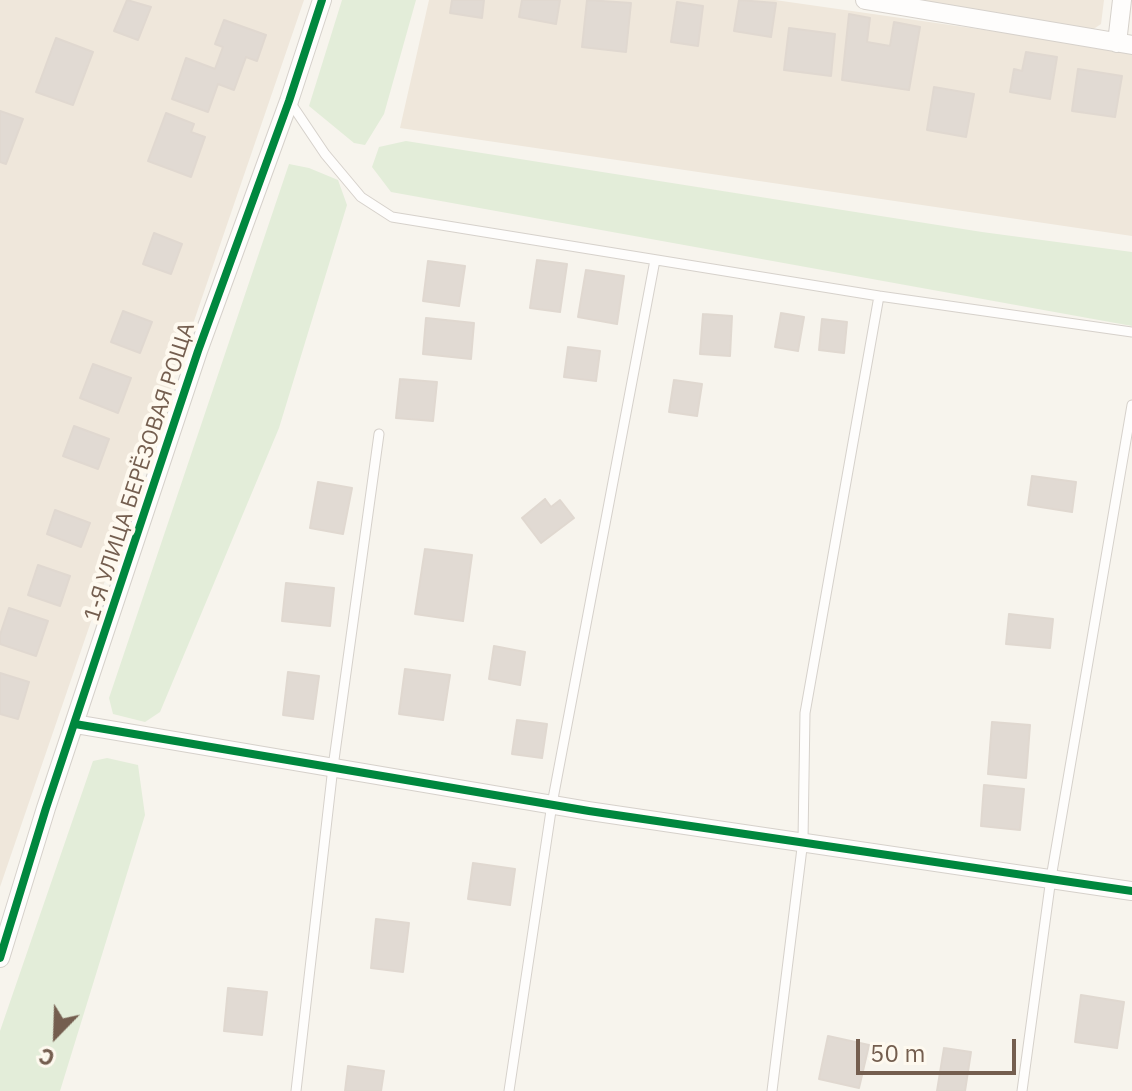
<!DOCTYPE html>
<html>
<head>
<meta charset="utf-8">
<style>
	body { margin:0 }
	#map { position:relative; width:1132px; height:1091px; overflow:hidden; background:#f7f4ed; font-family:"IBM Plex Sans",sans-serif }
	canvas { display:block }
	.north { position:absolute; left:16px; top:995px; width:80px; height:80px; -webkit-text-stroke:6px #fef9ef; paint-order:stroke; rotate:203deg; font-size:22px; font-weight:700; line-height:32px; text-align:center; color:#745e4f }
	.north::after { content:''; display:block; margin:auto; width:28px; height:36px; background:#745e4f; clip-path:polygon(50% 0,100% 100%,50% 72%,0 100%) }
	.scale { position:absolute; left:856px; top:1039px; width:160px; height:36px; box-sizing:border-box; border:4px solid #745e4f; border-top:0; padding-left:10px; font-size:24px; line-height:28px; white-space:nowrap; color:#745e4f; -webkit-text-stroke:6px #fef9ef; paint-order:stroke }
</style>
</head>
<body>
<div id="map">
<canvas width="1132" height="1091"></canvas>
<div class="north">С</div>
<div class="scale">50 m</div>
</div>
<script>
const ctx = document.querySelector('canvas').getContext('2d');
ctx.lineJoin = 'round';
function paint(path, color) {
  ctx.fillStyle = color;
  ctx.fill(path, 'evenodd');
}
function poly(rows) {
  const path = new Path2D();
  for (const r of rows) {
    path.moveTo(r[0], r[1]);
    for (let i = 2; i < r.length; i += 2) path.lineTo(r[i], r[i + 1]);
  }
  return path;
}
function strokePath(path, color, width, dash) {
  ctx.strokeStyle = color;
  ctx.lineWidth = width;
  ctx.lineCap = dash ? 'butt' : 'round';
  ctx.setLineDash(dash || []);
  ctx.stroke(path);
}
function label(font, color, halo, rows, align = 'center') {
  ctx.font = font + ' "IBM Plex Sans",sans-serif';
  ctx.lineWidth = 8;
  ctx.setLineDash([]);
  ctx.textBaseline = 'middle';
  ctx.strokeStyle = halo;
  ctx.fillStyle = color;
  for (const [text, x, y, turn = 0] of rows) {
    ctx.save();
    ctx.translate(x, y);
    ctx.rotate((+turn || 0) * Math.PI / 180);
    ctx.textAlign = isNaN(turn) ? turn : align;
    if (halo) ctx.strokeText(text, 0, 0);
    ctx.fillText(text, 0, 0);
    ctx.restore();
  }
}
const residential = poly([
	[0,0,304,0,0,887],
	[429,0,775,0,1132,51,1132,236,400,128],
	[872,0,1104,0,1101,24,1092,30]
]);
const green = poly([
	[342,0,416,0,384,114,365,145,354,143,309,106],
	[406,141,982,232,1132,252,1132,326,391,192,372,167,379,147],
	[289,164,309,168,338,180,347,205,279,428,160,712,145,722,113,714,109,698],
	[107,758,138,765,145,815,60,1091,0,1091,0,1031,93,761]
]);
const building = poly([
	[127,0,151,7,138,40,114,31,127,0],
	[452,0,484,0,482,18,450,13,452,0],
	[522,0,560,0,556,24,519,17,522,0],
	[587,0,631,3,626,52,582,47,587,0],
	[739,0,776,3,771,37,734,31,739,0],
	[677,2,703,6,698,46,671,42,677,2],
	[849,14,870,18,867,42,890,46,894,22,920,27,909,90,842,80,849,14],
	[224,20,266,35,257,61,246,57,234,90,218,84,208,112,172,99,186,58,215,69,223,47,215,44,224,20],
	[789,28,835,34,831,76,784,70,789,28],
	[56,38,93,52,73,105,36,92,56,38],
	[1026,52,1057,57,1050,99,1010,92,1014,69,1022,71,1026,52],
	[1078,69,1122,76,1115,117,1072,111,1078,69],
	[934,87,974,94,966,137,927,130,934,87],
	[0,111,23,119,6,164,0,162,0,111],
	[166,113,194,124,191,132,205,137,191,177,148,161,166,113],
	[154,233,182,244,171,274,143,264,154,233],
	[537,260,567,264,560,312,530,308,537,260],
	[428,261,465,266,459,306,423,301,428,261],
	[586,270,624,276,617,324,578,317,586,270],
	[123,311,152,322,140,353,111,342,123,311],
	[781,313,804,317,798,351,775,347,781,313],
	[703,314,732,316,730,356,700,354,703,314],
	[426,318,474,323,471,359,423,354,426,318],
	[822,319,847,322,844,353,819,350,822,319],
	[568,347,600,351,596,381,564,377,568,347],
	[93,364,131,378,118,413,80,398,93,364],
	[400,379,437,382,433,421,396,418,400,379],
	[674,380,702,384,697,416,669,412,674,380],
	[74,426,109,439,98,469,63,456,74,426],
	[1032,476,1076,482,1072,512,1028,505,1032,476],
	[318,482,352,488,343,534,310,528,318,482],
	[545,499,551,507,560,500,574,518,541,543,522,518,545,499],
	[55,510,90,523,81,547,47,534,55,510],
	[425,549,472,555,463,621,415,614,425,549],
	[38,565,70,576,60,606,28,595,38,565],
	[286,583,334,588,330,626,282,621,286,583],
	[9,608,48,621,36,656,0,644,0,635,9,608],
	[1009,614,1053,619,1050,648,1006,644,1009,614],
	[494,646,525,652,520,685,489,679,494,646],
	[405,669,450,675,443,720,399,714,405,669],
	[288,672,319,676,313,719,283,715,288,672],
	[0,673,29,682,18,719,0,714,0,673],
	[517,720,547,724,542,758,512,754,517,720],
	[992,722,1030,725,1026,778,988,774,992,722],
	[984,785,1024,789,1020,830,981,826,984,785],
	[473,863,515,869,510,905,468,899,473,863],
	[376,919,409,923,403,972,371,968,376,919],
	[228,988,267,992,262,1035,224,1031,228,988],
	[1081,995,1124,1002,1117,1048,1075,1042,1081,995],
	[828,1036,869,1045,859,1088,819,1079,828,1036],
	[944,1048,971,1052,965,1091,937,1091,944,1048],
	[348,1066,384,1071,381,1091,345,1091,348,1066]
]);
const lane = poly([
	[290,102,325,154,361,197,392,217,879,296,1132,332],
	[296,1091,333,767,379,434],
	[509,1091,552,804,655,260],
	[772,1091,803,840,805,713,879,296],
	[1022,1091,1051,878,1132,405]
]);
const street = poly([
	[865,0,1132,45],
	[1117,43,1122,0],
	[75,724,589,811,1132,891],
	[0,958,46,808,198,351,289,101,322,0]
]);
const cycleway = poly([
	[75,724,589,811,1132,891],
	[0,958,46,808,198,351,289,101,322,0]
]);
const streetNames = [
	["1-Я УЛИЦА БЕРЁЗОВАЯ РОЩА",140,472,-72]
];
paint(residential, '#efe7db');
paint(green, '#e3edd9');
paint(building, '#e1dad3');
strokePath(building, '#e0d8d0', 2);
strokePath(lane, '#d6d1cb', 11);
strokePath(street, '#d6d1cb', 20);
strokePath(lane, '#fefdfc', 9);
strokePath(street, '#fefdfc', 18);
strokePath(cycleway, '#00873e', 8);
label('22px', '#745e4f', '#fef9ef', streetNames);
</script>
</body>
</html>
